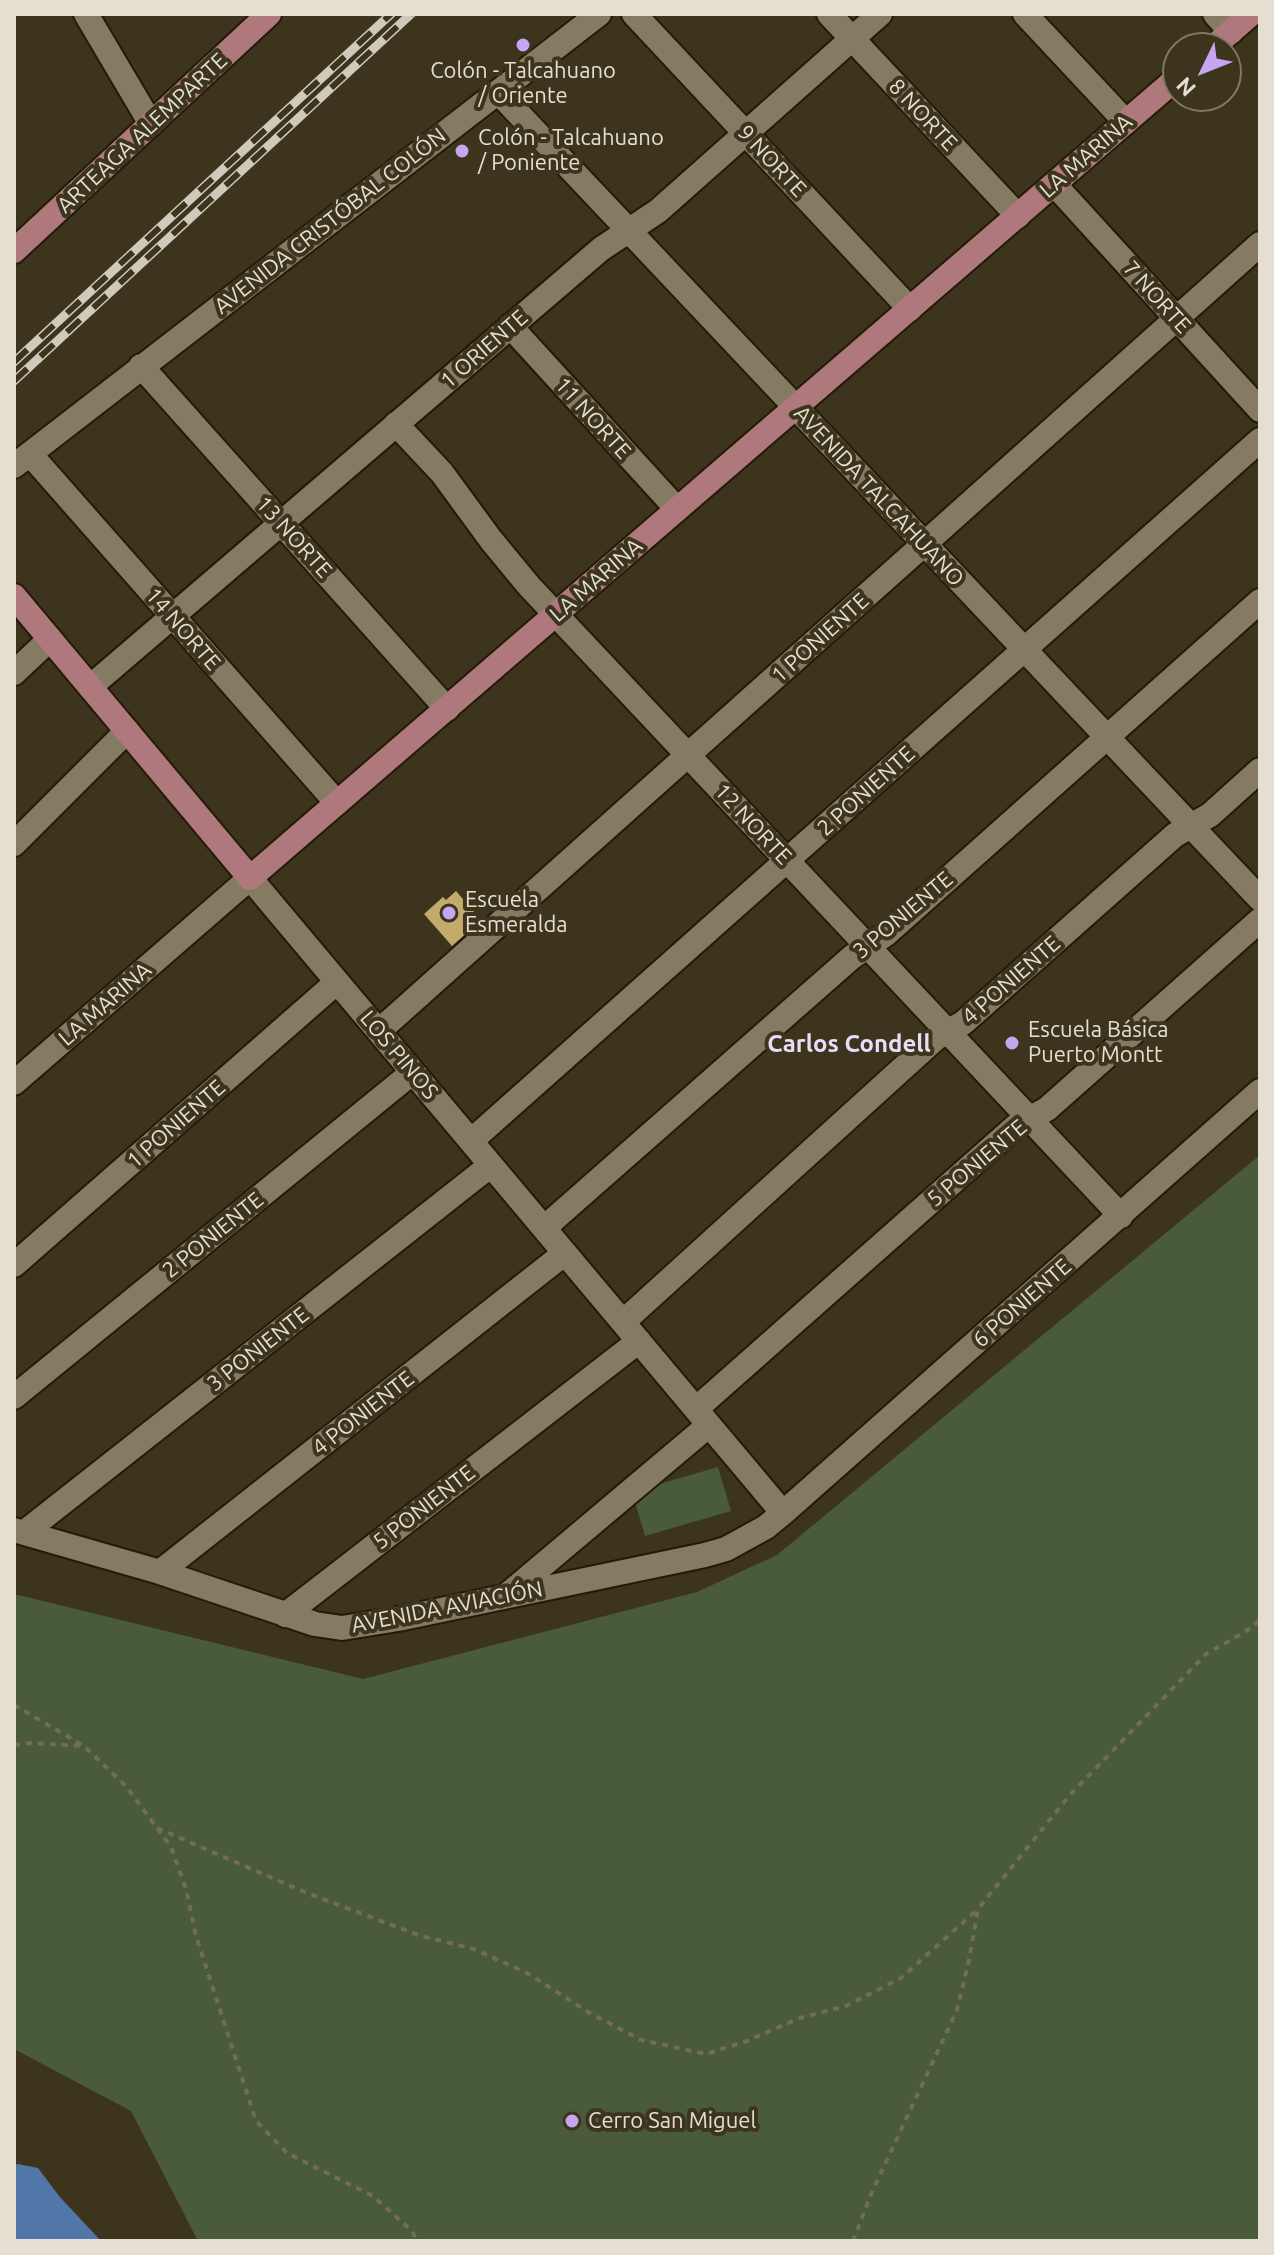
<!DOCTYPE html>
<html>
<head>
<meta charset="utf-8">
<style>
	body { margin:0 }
	#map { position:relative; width:1274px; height:2255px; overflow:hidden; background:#3c341d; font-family:Ubuntu,sans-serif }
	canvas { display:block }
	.frame { position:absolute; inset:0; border:16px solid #e5dfd2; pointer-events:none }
	.north { position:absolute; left:1162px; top:32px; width:80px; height:80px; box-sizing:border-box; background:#3c341d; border:2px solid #807865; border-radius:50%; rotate:227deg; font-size:22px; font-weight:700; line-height:32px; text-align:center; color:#e5dfd2 }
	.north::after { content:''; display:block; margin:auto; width:28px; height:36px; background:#c6a6f0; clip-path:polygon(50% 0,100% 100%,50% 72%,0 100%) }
</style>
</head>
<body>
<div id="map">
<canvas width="1274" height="2255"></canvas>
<div class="frame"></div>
<div class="north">N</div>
</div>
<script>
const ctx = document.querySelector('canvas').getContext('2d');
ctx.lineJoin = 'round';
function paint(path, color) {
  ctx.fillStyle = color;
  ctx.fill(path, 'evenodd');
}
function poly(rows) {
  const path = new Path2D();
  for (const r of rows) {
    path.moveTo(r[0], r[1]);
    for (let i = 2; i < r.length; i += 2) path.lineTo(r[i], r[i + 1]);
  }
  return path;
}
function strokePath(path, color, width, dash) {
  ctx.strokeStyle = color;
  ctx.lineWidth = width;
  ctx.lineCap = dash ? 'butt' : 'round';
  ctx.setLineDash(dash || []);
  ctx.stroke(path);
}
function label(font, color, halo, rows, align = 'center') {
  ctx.font = font + ' Ubuntu,sans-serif';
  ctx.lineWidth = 8;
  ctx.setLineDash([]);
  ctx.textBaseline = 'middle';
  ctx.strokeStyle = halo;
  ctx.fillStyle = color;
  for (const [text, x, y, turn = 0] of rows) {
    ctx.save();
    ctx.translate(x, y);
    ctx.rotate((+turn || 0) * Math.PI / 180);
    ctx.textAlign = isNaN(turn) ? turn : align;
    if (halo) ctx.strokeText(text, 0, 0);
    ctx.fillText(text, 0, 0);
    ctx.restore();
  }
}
const green = poly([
	[1260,1155,1260,2241,198,2241,131,2111,14,2049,14,1594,363,1679,697,1592,777,1555],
	[718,1467,731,1511,645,1536,632,1492]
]);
const water = poly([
	[18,2164,38,2168,59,2196,101,2241,14,2241,14,2165]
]);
const building = poly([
	[456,891,481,920,452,946,424,914,443,897,446,900]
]);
const path = poly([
	[14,1705,84,1746,126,1786,171,1847,186,1889,196,1936,256,2121,287,2153,373,2196,412,2231,417,2241],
	[14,1745,30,1743,81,1746],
	[157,1828,307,1893,421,1936,474,1949,529,1974,588,2012,641,2040,706,2054,747,2041,800,2018,846,2006,901,1978,978,1909],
	[853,2241,872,2192,957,2010,969,1960,978,1909,1069,1796,1206,1654,1245,1632,1260,1620]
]);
const minor = poly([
	[86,14,151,124],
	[634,14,910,309],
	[829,14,1018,216],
	[1025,14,1126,122],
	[1215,14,1231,32],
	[498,92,1260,899],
	[1054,184,1260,410],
	[510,326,677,509],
	[141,366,447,709],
	[396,424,442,473,491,540,529,586,1121,1216],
	[30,454,337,803],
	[14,466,599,14],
	[14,673,50,639],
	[90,687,601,249,658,211,880,14],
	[14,844,127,731],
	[379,1031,1260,244],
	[14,1083,250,878,783,1513],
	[471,1141,1260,440],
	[544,1228,852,957,886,934,1260,601],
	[14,1265,337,982],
	[623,1322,936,1038,963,1023,1175,835,1210,815,1260,770],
	[14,1397,413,1072],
	[696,1409,1016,1126,1047,1109,1260,920],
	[14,1530,160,1572,315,1624,342,1628,398,1619,705,1555,726,1549,766,1527,783,1513,1260,1091],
	[25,1532,491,1165],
	[160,1572,565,1253],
	[506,1596,709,1425],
	[285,1615,639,1341]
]);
const major = poly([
	[1212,48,1251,14],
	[14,251,269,14],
	[14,596,250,878,1178,77]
]);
const rail = poly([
	[14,362,391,14],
	[14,381,411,14]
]);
const markers = [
	[523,45,8,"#c6a6f0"],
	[462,151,8,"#c6a6f0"],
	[449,913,8,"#c6a6f0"],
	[1012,1043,8,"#c6a6f0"],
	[572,2121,8,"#c6a6f0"]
];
const poiNames = [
	["Colón - Talcahuano",523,71,"center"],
	["/ Oriente",523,96,"center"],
	["Colón - Talcahuano",478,138],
	["/ Poniente",478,163],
	["Escuela",465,900],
	["Esmeralda",465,925],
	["Escuela Básica",1028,1030],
	["Puerto Montt",1028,1055],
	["Cerro San Miguel",588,2121]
];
const streetNames = [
	["8 NORTE",923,115,47],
	["ARTEAGA ALEMPARTE",142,133,-43],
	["LA MARINA",1086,156,-41],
	["9 NORTE",772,161,47],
	["AVENIDA CRISTÓBAL COLÓN",330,221,-38],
	["7 NORTE",1157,297,48],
	["1 ORIENTE",484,349,-41],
	["11 NORTE",593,418,48],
	["AVENIDA TALCAHUANO",879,496,47],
	["13 NORTE",294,537,48],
	["LA MARINA",596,580,-41],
	["14 NORTE",183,629,49],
	["1 PONIENTE",820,638,-42],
	["2 PONIENTE",866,791,-42],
	["12 NORTE",753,824,47],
	["3 PONIENTE",903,915,-40],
	["4 PONIENTE",1011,980,-41],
	["LA MARINA",105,1004,-41],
	["LOS PINOS",399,1055,50],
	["1 PONIENTE",176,1124,-41],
	["5 PONIENTE",977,1163,-40],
	["2 PONIENTE",213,1235,-39],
	["6 PONIENTE",1022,1303,-41],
	["3 PONIENTE",258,1349,-38],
	["4 PONIENTE",363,1413,-38],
	["5 PONIENTE",424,1507,-38],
	["AVENIDA AVIACIÓN",447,1607,-11]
];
const neighbourhoodNames = [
	["Carlos Condell",849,1044]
];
paint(green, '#495b3b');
paint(water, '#5077a8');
paint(building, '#c3ab6b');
strokePath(minor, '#231b05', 28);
strokePath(major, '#231b05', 28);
strokePath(path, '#736c58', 4, [6, 6]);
strokePath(minor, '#857b62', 24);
strokePath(major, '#ae787c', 24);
strokePath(rail, '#d0cabc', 9);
strokePath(rail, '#3c341d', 6, [18]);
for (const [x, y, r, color] of markers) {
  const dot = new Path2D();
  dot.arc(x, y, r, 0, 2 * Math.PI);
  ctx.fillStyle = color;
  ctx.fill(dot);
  strokePath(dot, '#3c341d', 3);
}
label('22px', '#e5dfd2', '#3c341d', poiNames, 'left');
label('22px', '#e5dfd2', '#3c341d', streetNames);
label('bold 24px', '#e9defa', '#3c341d', neighbourhoodNames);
</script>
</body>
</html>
